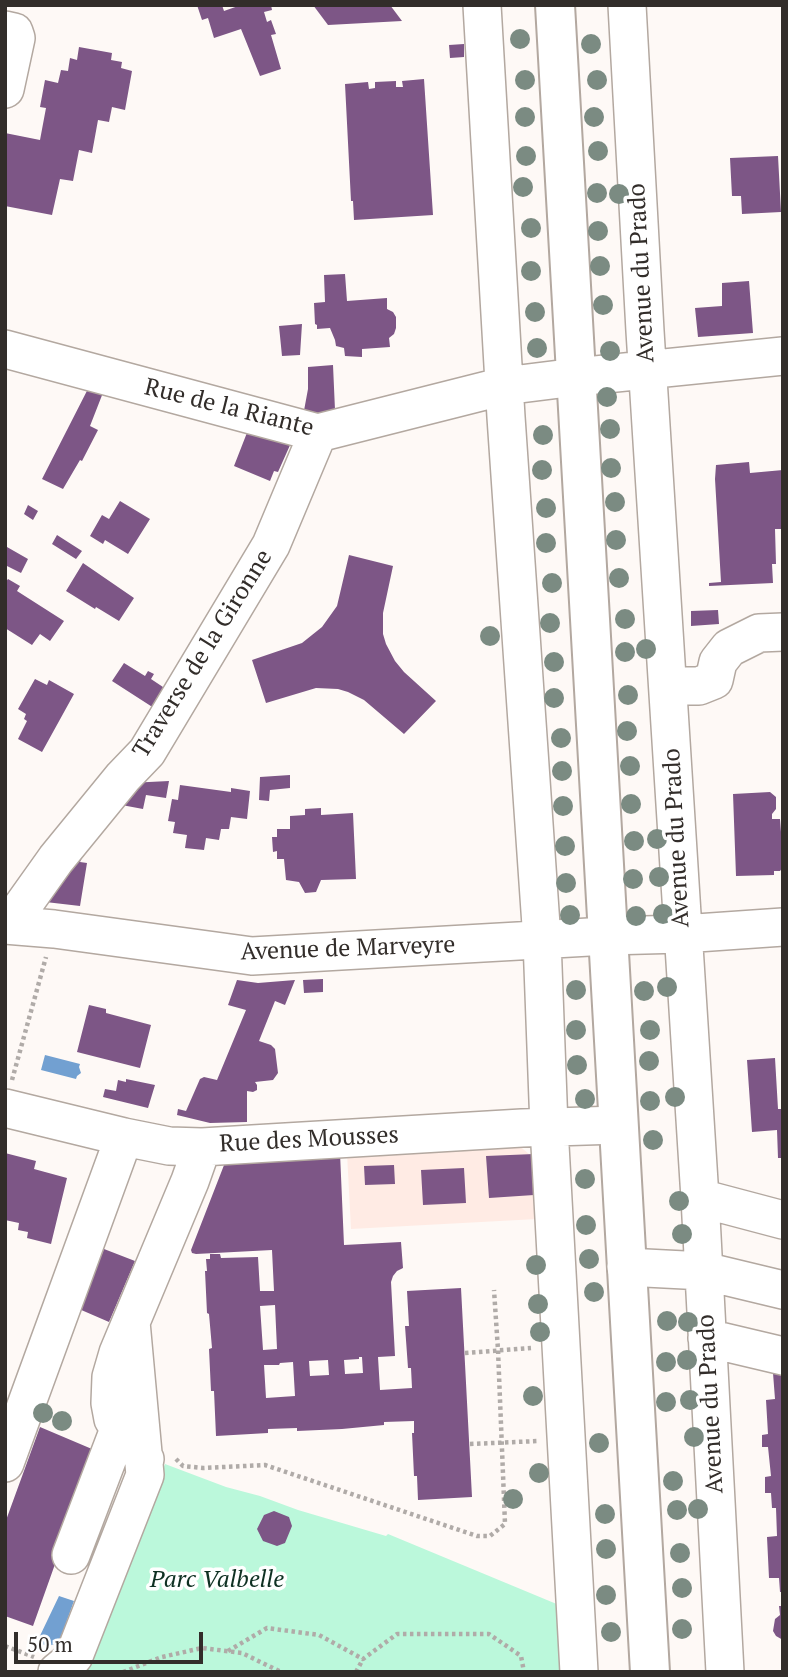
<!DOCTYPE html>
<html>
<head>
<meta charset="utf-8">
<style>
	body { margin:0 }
	#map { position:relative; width:788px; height:1677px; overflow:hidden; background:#fef9f6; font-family:"PT Serif",serif }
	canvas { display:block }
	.frame { position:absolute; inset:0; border:7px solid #322d2a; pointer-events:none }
	.scale { position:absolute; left:14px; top:1632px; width:189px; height:32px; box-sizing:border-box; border:4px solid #322d2a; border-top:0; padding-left:9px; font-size:21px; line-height:24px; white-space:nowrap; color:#322d2a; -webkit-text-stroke:5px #fff; paint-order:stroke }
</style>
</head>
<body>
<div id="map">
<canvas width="788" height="1677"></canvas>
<div class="frame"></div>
<div class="scale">50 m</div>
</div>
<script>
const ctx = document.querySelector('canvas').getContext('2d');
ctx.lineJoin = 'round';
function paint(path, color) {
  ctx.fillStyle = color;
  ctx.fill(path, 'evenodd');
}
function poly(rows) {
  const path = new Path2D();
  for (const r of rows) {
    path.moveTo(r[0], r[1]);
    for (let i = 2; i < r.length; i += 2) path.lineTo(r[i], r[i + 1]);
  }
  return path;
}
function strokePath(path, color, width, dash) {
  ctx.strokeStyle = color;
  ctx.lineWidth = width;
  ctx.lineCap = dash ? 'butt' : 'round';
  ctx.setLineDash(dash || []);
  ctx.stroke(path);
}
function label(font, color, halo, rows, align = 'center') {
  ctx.font = font + ' "PT Serif",serif';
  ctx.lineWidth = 7;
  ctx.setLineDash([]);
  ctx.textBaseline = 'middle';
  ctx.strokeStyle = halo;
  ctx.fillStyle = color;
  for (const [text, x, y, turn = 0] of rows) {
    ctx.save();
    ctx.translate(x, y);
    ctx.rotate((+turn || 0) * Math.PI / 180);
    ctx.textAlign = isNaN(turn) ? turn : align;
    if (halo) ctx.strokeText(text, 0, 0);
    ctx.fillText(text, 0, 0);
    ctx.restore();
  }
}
const industrial = poly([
	[517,1144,529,1154,534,1154,534,1167,532,1168,537,1219,351,1229,347,1153]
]);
const green = poly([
	[165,1464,226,1487,260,1496,298,1510,386,1536,388,1534,559,1605,562,1672,83,1672,81,1671]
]);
const water = poly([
	[45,1055,80,1064,79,1067,81,1073,77,1076,76,1079,41,1070],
	[59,1596,74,1601,60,1640,56,1644,47,1646,37,1642]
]);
const building = poly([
	[197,5,222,5,224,11,241,5,271,5,272,10,264,12,267,22,271,20,276,34,271,35,281,69,260,76,241,29,214,38,208,18,202,20],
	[313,5,390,5,402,21,328,25],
	[464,44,464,57,450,58,449,45],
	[79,47,112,53,111,60,122,62,121,68,132,71,125,110,112,107,109,122,98,120,92,153,79,150,73,181,60,179,52,215,5,206,5,133,40,140,46,108,40,107,45,80,58,83,61,70,68,71,70,58,77,60],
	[424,79,433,215,354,220,353,201,351,201,345,84,368,82,369,89,375,88,375,82,396,81,396,87,403,87,402,81],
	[778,156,781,212,742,214,741,196,732,196,730,158],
	[345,274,347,301,387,298,387,309,393,312,396,317,396,328,394,334,389,338,390,347,362,349,362,357,345,356,344,348,336,346,335,340,330,328,317,329,317,325,315,324,314,303,325,302,324,275],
	[749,281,753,333,698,337,695,308,722,306,722,283],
	[302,324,300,355,282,356,279,326],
	[333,365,335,410,303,416,308,389,308,367],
	[92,381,106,385,90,426,98,430,82,461,80,460,63,489,42,479],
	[250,425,291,443,278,472,274,471,270,481,234,466],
	[749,462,750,473,783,470,783,529,775,529,776,564,772,564,773,583,709,586,709,583,721,582,715,479,716,465],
	[120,501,150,519,128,554,105,540,103,544,90,536,102,515,109,519],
	[28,505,38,511,33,520,24,514],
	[57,535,82,551,76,559,52,544],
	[7,547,28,559,21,573,5,565],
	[349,555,393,566,383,613,383,634,386,644,395,661,404,672,436,701,404,734,364,700,348,692,338,689,316,688,266,703,252,660,302,643,322,627,337,606],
	[83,563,134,598,119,621,96,607,95,609,66,591],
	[8,579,20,586,17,591,64,621,50,641,40,634,32,645,5,628,5,583],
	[718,610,719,624,691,626,691,611],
	[124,663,145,676,148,671,154,674,151,679,169,691,157,710,112,681],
	[35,679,47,685,49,680,74,694,42,752,18,739,27,721,24,719,26,714,18,709],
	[290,775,290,788,270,790,269,801,259,800,260,777],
	[169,781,166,798,146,795,143,809,111,803,129,783],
	[180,785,231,792,231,788,250,791,247,819,231,817,229,829,221,829,219,840,206,838,204,850,185,848,187,835,173,833,175,822,168,821,172,799,178,800],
	[770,792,776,797,776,809,772,814,772,819,780,819,781,832,783,834,783,867,780,871,774,871,774,875,736,876,733,794],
	[321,808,321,815,353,813,356,879,321,880,316,892,305,893,299,882,286,880,284,859,277,859,277,851,273,852,272,837,277,837,277,829,290,829,290,816,305,815,305,809],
	[86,849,80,862,87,863,80,906,37,901],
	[323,979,323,992,304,993,303,980],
	[237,980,258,983,295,980,285,1005,275,1001,259,1041,271,1045,275,1049,278,1073,273,1080,255,1082,257,1085,257,1090,253,1092,247,1091,247,1122,210,1123,177,1115,178,1109,186,1111,200,1079,204,1077,217,1080,246,1010,228,1005],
	[89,1005,106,1009,106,1013,151,1025,140,1068,77,1052],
	[775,1058,778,1109,783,1109,783,1158,778,1158,777,1130,752,1132,747,1060],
	[126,1079,155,1085,148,1108,103,1097,105,1089,116,1091,118,1080,126,1082],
	[5,1153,36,1161,34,1169,67,1178,51,1244,27,1238,28,1232,18,1230,19,1223,5,1220],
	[340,1153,344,1245,401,1242,403,1268,397,1271,393,1276,391,1282,395,1356,378,1357,380,1390,412,1388,411,1368,408,1368,405,1326,409,1326,407,1291,461,1288,472,1497,418,1500,417,1476,414,1476,412,1433,414,1433,414,1421,384,1422,384,1425,342,1429,297,1431,297,1428,268,1429,268,1433,216,1436,214,1391,211,1391,209,1349,212,1348,209,1314,207,1313,205,1271,207,1271,206,1259,210,1259,210,1254,220,1254,221,1258,258,1257,260,1291,274,1291,272,1250,196,1254,192,1253,191,1250,226,1160],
	[275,1305,277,1349,263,1350,260,1306],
	[359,1357,362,1357,363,1373,345,1374,344,1360,359,1359],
	[328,1360,329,1375,310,1376,309,1361],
	[293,1362,295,1396,266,1398,264,1365,279,1365,280,1363],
	[534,1154,534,1167,532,1167,534,1195,489,1198,486,1156],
	[394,1165,395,1184,365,1185,364,1166],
	[464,1168,466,1203,423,1205,421,1170],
	[104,1249,135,1261,109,1322,79,1309],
	[773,1373,783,1375,783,1592,780,1592,779,1578,769,1578,767,1537,777,1536,776,1508,772,1508,771,1493,765,1493,765,1477,771,1476,768,1447,762,1447,762,1435,768,1434,766,1400,775,1399],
	[40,1427,99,1452,91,1463,33,1626,5,1616,5,1523],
	[274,1511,289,1517,292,1526,285,1543,277,1546,263,1541,257,1529,264,1515],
	[779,1606,783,1606,783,1640,776,1636,773,1631,775,1619,780,1615]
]);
const path = poly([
	[12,1080,46,957],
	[465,1353,531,1348],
	[470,1444,539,1441],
	[176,1459,183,1466,203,1468,265,1465,477,1536,490,1536,505,1524,498,1350,494,1290],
	[5,1646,34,1657],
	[228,1651,267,1628,319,1635,363,1659,397,1634,489,1634,521,1656,524,1672],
	[123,1672,162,1657,202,1648,242,1653,281,1672],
	[356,1672,363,1659]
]);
const minor = poly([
	[482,5,506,417,542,940,549,1127,579,1672],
	[627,5,645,331,700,1198,725,1672],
	[5,30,14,32,16,38,5,89],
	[5,349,318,433,504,386,576,377,783,356],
	[668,686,699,686,714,680,718,662,729,648,759,633,783,632],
	[5,925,54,929,252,956,607,936,682,934,783,927],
	[9,925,56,859,123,777,147,752,271,545,318,433],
	[5,1108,124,1137,169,1146,202,1147,522,1128,618,1125],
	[700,1198,783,1220],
	[626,1267,704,1271,783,1290],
	[707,1338,783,1356],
	[145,1459,119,1429,113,1419,110,1403,111,1377,118,1353,190,1181,202,1147],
	[5,1463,124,1137],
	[71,1555,119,1429],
	[57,1672,68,1663,74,1656,145,1475,131,1322]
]);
const major = poly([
	[555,5,650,1672]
]);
const trees = [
	[520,39],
	[591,44],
	[525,80],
	[597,80],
	[525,117],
	[594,117],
	[598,151],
	[526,156],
	[523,187],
	[597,193],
	[619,194],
	[531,228],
	[598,231],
	[600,266],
	[531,271],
	[603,305],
	[535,312],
	[537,348],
	[610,351],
	[607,397],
	[610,429],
	[543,435],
	[611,468],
	[542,470],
	[615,502],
	[546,508],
	[616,540],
	[546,543],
	[619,578],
	[552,583],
	[625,619],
	[550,623],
	[490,636],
	[646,649],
	[625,652],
	[554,662],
	[628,695],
	[554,698],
	[627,731],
	[561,738],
	[630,766],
	[562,771],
	[631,804],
	[563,806],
	[657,839],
	[634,841],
	[565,846],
	[659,877],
	[633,879],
	[566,883],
	[663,914],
	[570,915],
	[636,916],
	[667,987],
	[576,990],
	[644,991],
	[576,1030],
	[650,1030],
	[649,1061],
	[577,1065],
	[675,1097],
	[585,1099],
	[650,1101],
	[653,1140],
	[585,1179],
	[679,1201],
	[586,1225],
	[682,1234],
	[589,1259],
	[536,1265],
	[594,1292],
	[538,1304],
	[667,1321],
	[688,1322],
	[540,1332],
	[687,1360],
	[666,1362],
	[533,1396],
	[690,1400],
	[666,1402],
	[43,1413],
	[62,1421],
	[694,1437],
	[599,1443],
	[539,1473],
	[673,1481],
	[513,1499],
	[698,1509],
	[677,1510],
	[605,1514],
	[606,1549],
	[680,1553],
	[682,1588],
	[606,1595],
	[682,1629],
	[611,1632]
];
const streetNames = [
	["Avenue du Prado",642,273,-93],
	["Rue de la Riante",229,408,14],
	["Traverse de la Gironne",203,654,-58],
	["Avenue du Prado",677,838,-93],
	["Avenue de Marveyre",348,949,-2],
	["Rue des Mousses",309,1140,-3],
	["Avenue du Prado",711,1404,-93]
];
const parkNames = [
	["Parc Valbelle",217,1580]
];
paint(industrial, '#ffebe4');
paint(green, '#bbf8db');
paint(water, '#72a0d1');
paint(building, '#7d5686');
strokePath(minor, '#b3a8a0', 40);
strokePath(major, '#b3a8a0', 42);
strokePath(path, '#b0aba8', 4.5, [3.5, 3.5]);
strokePath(minor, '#fff', 37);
strokePath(major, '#fff', 38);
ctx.fillStyle = '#7b8b82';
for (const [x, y] of trees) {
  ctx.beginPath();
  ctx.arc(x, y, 10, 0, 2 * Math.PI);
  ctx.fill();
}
label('24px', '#322d2a', '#fff', streetNames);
label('italic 24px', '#0f3123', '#fff', parkNames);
</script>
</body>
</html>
